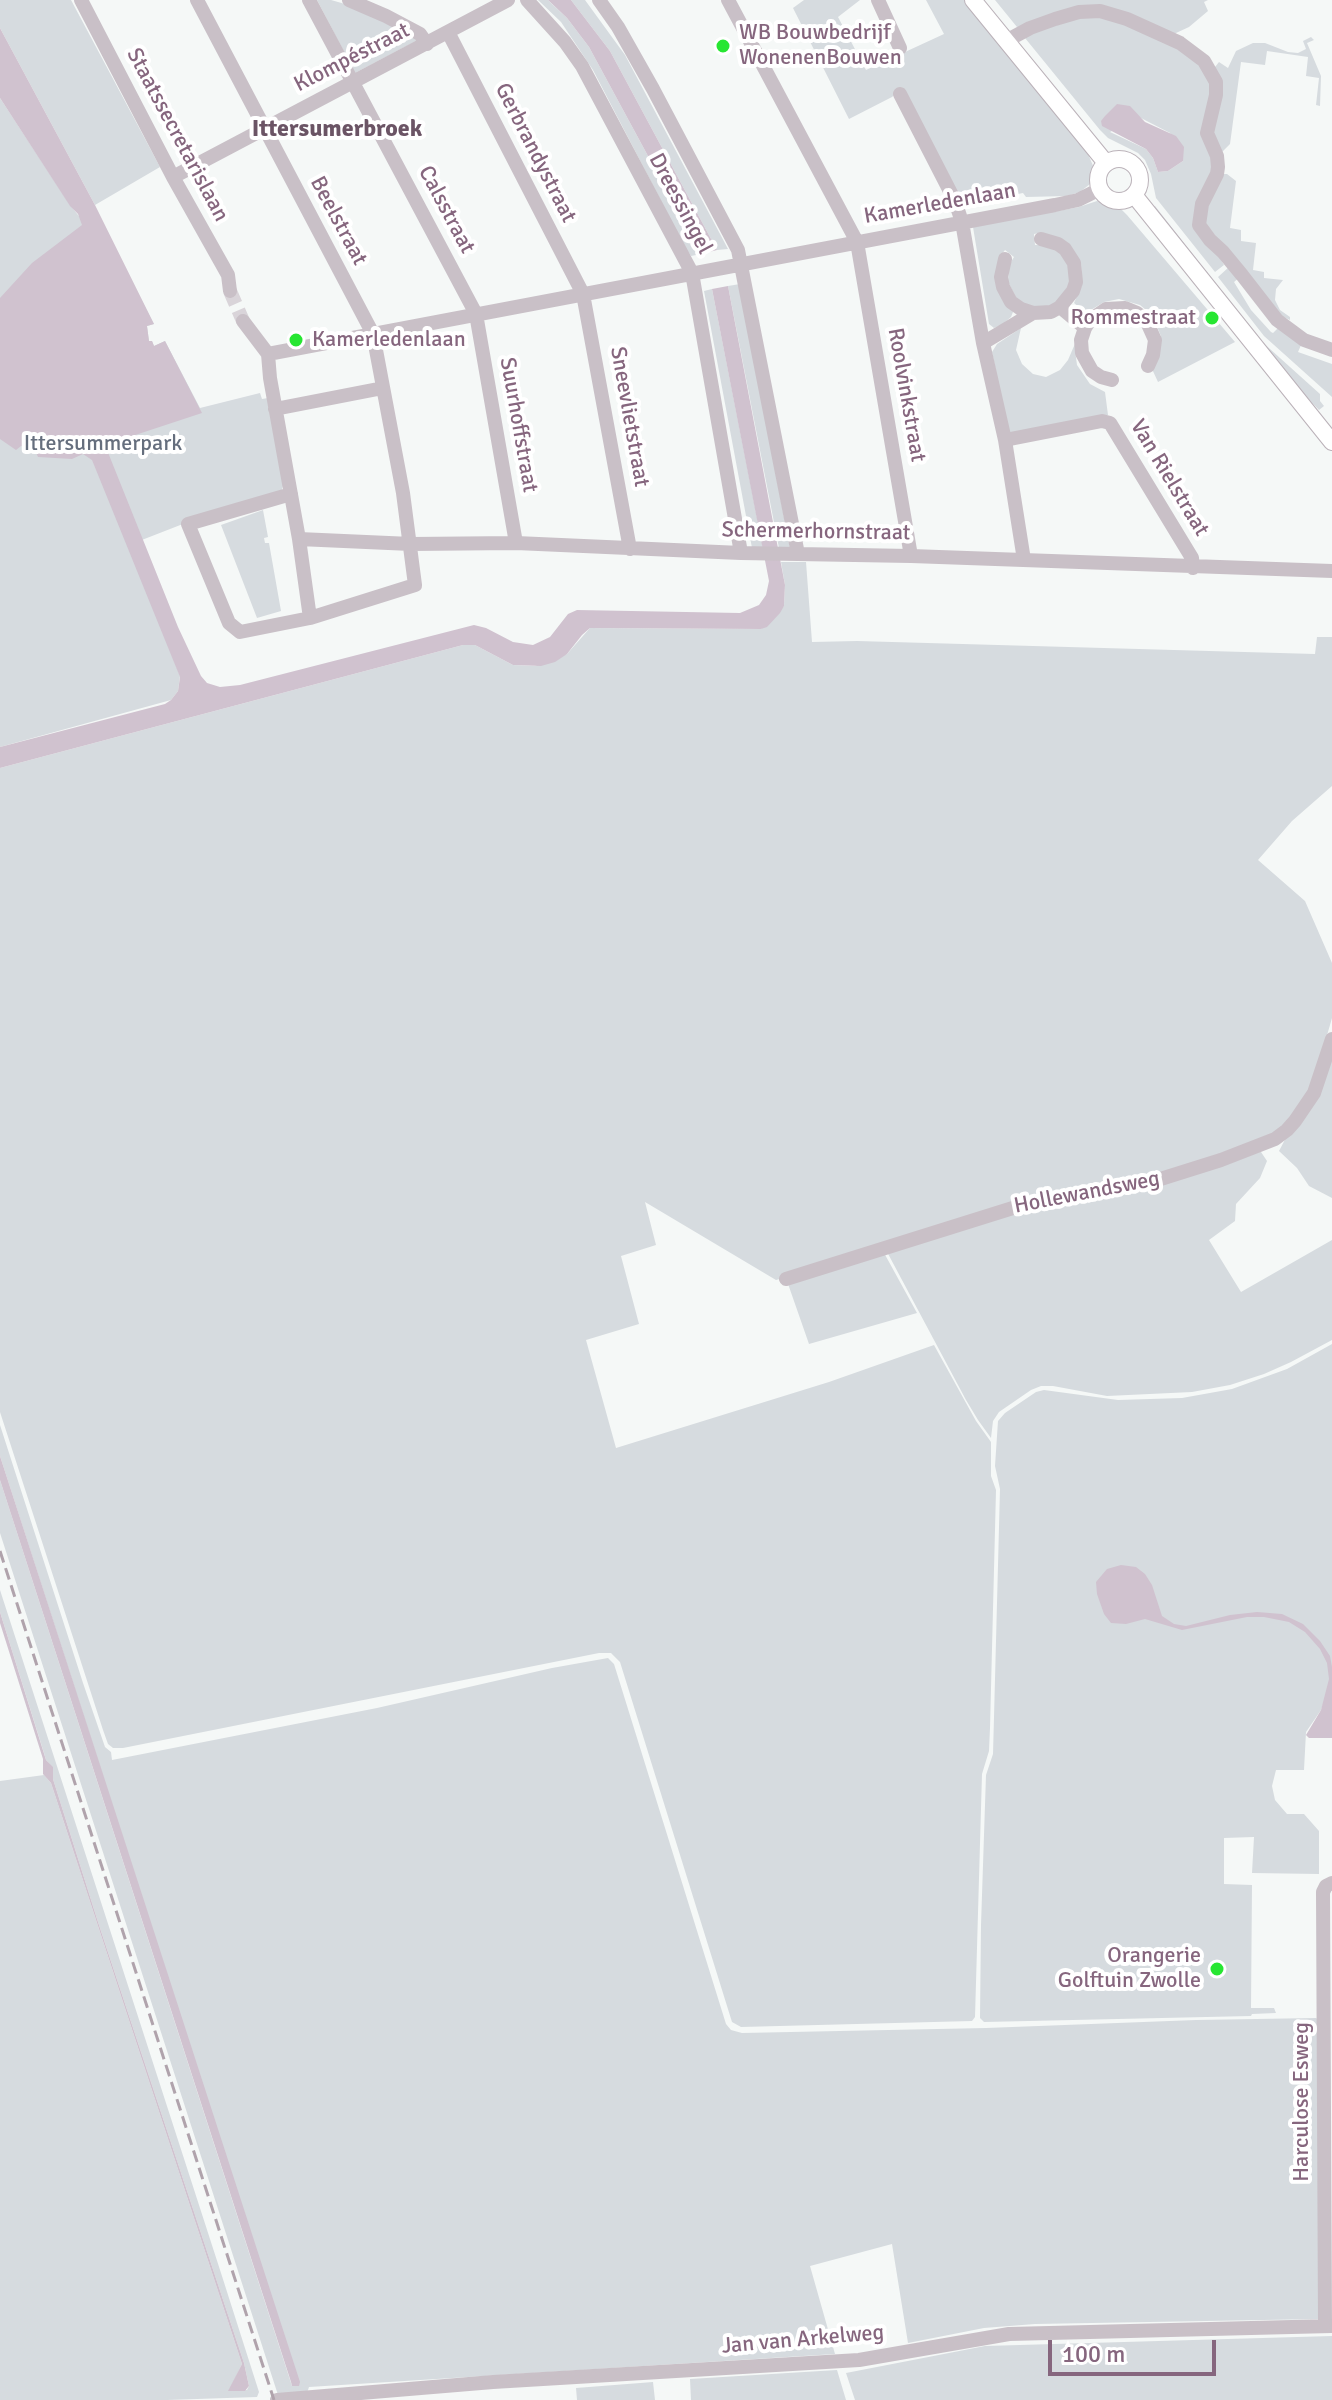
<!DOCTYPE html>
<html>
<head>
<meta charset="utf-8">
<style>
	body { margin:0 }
	#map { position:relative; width:1332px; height:2400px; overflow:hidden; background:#f5f8f7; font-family:Signika,sans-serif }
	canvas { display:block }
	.scale { position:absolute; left:1048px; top:2340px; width:168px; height:36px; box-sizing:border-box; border:4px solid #86667e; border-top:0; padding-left:10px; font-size:24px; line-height:28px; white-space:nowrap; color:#86667e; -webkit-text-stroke:6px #fff; paint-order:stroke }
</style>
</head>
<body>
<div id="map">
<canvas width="1332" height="2400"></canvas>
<div class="scale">100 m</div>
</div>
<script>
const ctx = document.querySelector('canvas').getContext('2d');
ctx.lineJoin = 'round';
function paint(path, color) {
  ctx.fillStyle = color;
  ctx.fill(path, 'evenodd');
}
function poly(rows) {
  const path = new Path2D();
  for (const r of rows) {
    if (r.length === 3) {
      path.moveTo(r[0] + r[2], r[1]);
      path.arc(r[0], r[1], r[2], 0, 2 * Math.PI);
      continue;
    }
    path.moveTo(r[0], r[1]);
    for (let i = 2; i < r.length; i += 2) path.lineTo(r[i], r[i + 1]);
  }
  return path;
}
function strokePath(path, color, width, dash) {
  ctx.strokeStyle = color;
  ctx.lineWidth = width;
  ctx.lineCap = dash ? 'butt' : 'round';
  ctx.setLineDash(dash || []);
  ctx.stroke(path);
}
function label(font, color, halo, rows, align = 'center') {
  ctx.font = font + ' Signika,sans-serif';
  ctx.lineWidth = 8;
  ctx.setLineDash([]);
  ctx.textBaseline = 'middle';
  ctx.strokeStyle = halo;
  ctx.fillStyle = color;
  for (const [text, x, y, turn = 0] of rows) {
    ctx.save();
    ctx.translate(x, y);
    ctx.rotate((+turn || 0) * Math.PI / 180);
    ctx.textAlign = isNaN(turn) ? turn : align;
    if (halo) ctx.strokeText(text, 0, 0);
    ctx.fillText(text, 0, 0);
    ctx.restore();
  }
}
const green = poly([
	[0,0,71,0,160,167,95,205,0,28],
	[317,0,331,0,352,6,420,39,355,73],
	[538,0,548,0,553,5,567,18,589,47,701,254,691,256,686,249,593,70,561,22],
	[571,0,585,0,625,55,728,249,717,250,610,51],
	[804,0,860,0,838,17,866,70,944,34,926,0,964,0,1088,154,1094,168,1090,184,1080,192,1067,196,1026,197,1023,193,962,205,902,87,892,97,849,119,793,8],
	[995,0,1208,0,1204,2,1208,11,1189,27,1176,33,1170,34,1114,10,1017,27],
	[1100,14,1179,46,1211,77,1215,166,1195,215,1224,265,1215,272,1156,198,1151,174,1145,160,1138,153,1108,138,1100,130,1025,38,1045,25],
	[1139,117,1170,133,1183,161,1168,171,1158,172,1153,158,1146,149,1110,132],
	[1311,37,1314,40,1307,43,1321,76,1320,106,1316,105,1319,78,1306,76,1308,57,1267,51,1265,65,1241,62,1230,144,1221,153,1212,139,1215,67,1219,62,1228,68,1236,51,1253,43,1265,43,1288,52,1298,53,1306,49,1303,41],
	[0,98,70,205,132,282,154,324,147,326,149,341,152,341,154,346,165,341,200,408,260,393,262,399,268,398,284,483,281,492,188,522,129,545,180,676,178,691,171,700,0,747],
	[1222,174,1227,174,1236,181,1230,228,1241,230,1241,241,1256,243,1253,270,1264,272,1264,278,1283,280,1276,289,1275,300,1280,310,1290,317,1290,320,1277,314,1202,219],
	[1097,201,1117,205,1127,215,1235,342,1158,382,1152,369,1159,357,1161,336,1152,315,1140,305,1119,299,1104,302,1086,313,1074,303,1082,285,1081,263,1040,233,1034,234,1035,245,1046,245,1056,249,1067,261,1071,282,1055,305,1039,309,1018,301,1008,282,1009,265,1014,257,1005,250,1002,254,1013,312,1011,317,1003,324,994,328,989,324,973,227,1079,207],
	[1155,206,1260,340,1320,394,1320,401,1324,406,1319,410,1280,369,1150,209],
	[1229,267,1240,277,1234,282,1251,310,1271,332,1273,333,1279,327,1302,343,1298,352,1332,364,1332,397,1264,336,1218,277],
	[740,284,790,549,779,548,728,286],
	[712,289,763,548,752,548,704,291],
	[1021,328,1016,350,1022,364,1033,374,1046,377,1060,370,1068,360,1077,339,1075,350,1077,365,1090,384,1105,392,1108,415,1009,436,992,352,997,344],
	[263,510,268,537,264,538,265,543,269,543,281,611,257,618,221,525],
	[781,562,806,562,812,642,857,641,1315,654,1317,637,1332,637,1332,786,1292,821,1258,860,1305,901,1332,963,1332,1018,1317,1070,1304,1100,1281,1128,1264,1139,1195,1164,1092,1190,776,1280,645,1202,656,1245,621,1256,639,1324,586,1340,616,1448,829,1382,934,1345,976,1421,991,1442,991,1476,996,1490,990,1728,989,1751,982,1774,975,2017,972,2021,741,2027,732,2022,620,1662,611,1653,599,1653,123,1748,113,1748,108,1744,103,1730,0,1412,0,768,463,645,475,645,513,665,535,666,567,654,590,628,761,629,784,606,785,585],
	[1332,1050,1332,1198,1309,1186,1297,1168,1279,1151],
	[1256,1150,1261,1152,1267,1161,1260,1178,1236,1204,1235,1221,1209,1240,1241,1292,1332,1240,1332,1340,1291,1362,1264,1374,1230,1385,1192,1392,1107,1396,1053,1386,1041,1386,1031,1390,999,1412,993,1421,991,1438,978,1420,966,1400,886,1250,1012,1210],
	[883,1251,917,1313,809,1344,787,1281],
	[1332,1344,1332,1694,1327,1694,1321,1710,1306,1732,1304,1770,1276,1770,1272,1786,1275,1800,1287,1814,1304,1814,1319,1831,1319,1874,1252,1873,1254,1837,1224,1838,1224,1884,1252,1885,1251,2008,1274,2008,1276,2013,1252,2014,1251,2016,984,2022,980,2018,981,1925,986,1775,993,1754,994,1717,1000,1489,995,1466,998,1421,1005,1413,1036,1392,1044,1390,1118,1400,1182,1398,1232,1389,1287,1369],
	[0,1425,83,1683,105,1747,111,1752,112,1760,377,1708,552,1668,608,1658,614,1664,726,2024,731,2030,742,2033,986,2028,1196,2020,1316,2018,1321,2021,1320,2319,1035,2324,984,2328,908,2343,892,2244,810,2266,835,2354,309,2387,307,2393,278,2395,0,1533,0,1480,292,2386,299,2385,0,1456],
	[0,1590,221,2273,259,2392,257,2397,167,2400,0,2400,0,1781,44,1775,51,1783,242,2364,229,2391,247,2390,249,2386,244,2363,98,1922,53,1779,53,1768,46,1760,44,1753,0,1612],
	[1332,2336,1332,2400,855,2400,846,2373,985,2346],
	[837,2370,846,2400,691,2400,690,2379],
	[653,2382,655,2400,577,2400,576,2388]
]);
const water = poly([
	[548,0,571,0,610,51,717,250,701,254,589,47,567,18],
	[0,28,95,205,154,324,147,326,149,341,152,341,154,346,165,341,202,413,105,445,178,627,201,676,207,683,220,687,240,685,474,625,486,628,513,642,533,645,550,637,568,614,577,610,740,613,759,605,766,595,769,581,712,289,728,286,785,585,784,606,780,613,767,627,761,629,590,628,582,635,567,654,555,662,541,666,513,665,475,645,463,645,0,768,0,747,165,704,171,700,178,691,180,677,92,460,83,454,72,459,38,457,34,448,21,446,16,450,0,439,0,298,32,263,82,225,78,214,70,206,0,98],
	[1117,104,1130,106,1145,122,1176,136,1184,147,1183,161,1168,171,1158,172,1153,158,1146,149,1102,126,1101,121,1105,116],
	[0,1456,275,2305,300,2382,299,2386,292,2386,291,2382,0,1480],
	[1121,1565,1136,1567,1145,1574,1152,1585,1162,1616,1174,1624,1186,1626,1230,1615,1257,1612,1282,1614,1303,1624,1320,1641,1330,1656,1332,1667,1332,1738,1309,1738,1306,1735,1321,1710,1329,1679,1327,1663,1320,1649,1305,1632,1289,1622,1264,1617,1247,1617,1182,1630,1145,1619,1126,1624,1111,1623,1104,1614,1097,1594,1096,1582,1107,1569],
	[0,1612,46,1760,53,1767,53,1779,98,1922,244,2363,249,2386,245,2391,228,2391,242,2364,51,1783,43,1774,43,1759,0,1623]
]);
const minorTunnel = poly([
	[230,291,243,321]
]);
const minor = poly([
	[81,0,173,177,228,275,230,291],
	[197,0,373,334,403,493,415,585,310,618,240,632,229,623,188,524,291,494],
	[309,0,476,314,516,543],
	[349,0,386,16,420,34,427,44],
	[527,0,565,42,582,66,692,273,741,553],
	[599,0,618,27,653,89,738,250,798,554],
	[728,0,857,242,911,556],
	[878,0,900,48],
	[448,32,583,294,630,549],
	[1006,41,1030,28,1055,19,1079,12,1100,11,1127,19,1180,43,1204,61,1216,82,1216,95,1207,133,1217,156,1218,167,1217,174,1202,204,1199,225,1210,240,1223,252,1242,275,1277,320,1304,340,1332,350],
	[900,94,955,201,962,222,983,343,1005,440,1024,560],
	[173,177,508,0],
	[1005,259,1001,277,1003,287,1011,302,1021,309,1033,313,1051,312,1060,307,1073,291,1076,282,1074,263,1065,249,1058,244,1041,239],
	[1060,307,1085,328],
	[243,321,268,354],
	[983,343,1033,313],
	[268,354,1055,205,1078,200,1100,189],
	[268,354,270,378,299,539,310,618],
	[1112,380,1101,377,1092,371,1082,353,1081,340,1085,328,1090,320,1106,309,1125,308,1137,313,1146,320,1155,340,1153,355,1148,366],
	[275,409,383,388],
	[1005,440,1102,421,1110,423,1192,558,1193,568],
	[299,539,411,544,516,543,741,553,911,556,1332,571],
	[786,1279,1016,1207,1151,1182,1221,1160,1275,1139,1287,1130,1295,1121,1314,1093,1332,1039],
	[1325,2326,1323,1892,1326,1886,1332,1883],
	[277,2400,493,2382,859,2360,1009,2334,1332,2326]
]);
const major = poly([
	[973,0,1106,163],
	[1119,180,21],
	[1134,195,1332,442]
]);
const rail = poly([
	[0,1551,274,2400]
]);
const markers = [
	[723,46,8,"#27e632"],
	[1212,318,8,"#27e632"],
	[296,340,8,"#27e632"],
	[1217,1969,8,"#27e632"]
];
const poiNames = [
	["WB Bouwbedrijf",739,33],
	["WonenenBouwen",739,58],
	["Rommestraat",1196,318,"right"],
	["Kamerledenlaan",312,340],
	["Orangerie",1201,1956,"right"],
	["Golftuin Zwolle",1201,1981,"right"]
];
const streetNames = [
	["Klompéstraat",352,58,-27],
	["Staatssecretarislaan",177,135,62],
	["Gerbrandystraat",535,153,63],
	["Dreessingel",680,204,62],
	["Kamerledenlaan",940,204,-10],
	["Calsstraat",446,210,62],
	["Beelstraat",338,221,62],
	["Roolvinkstraat",906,395,80],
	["Sneevlietstraat",629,417,80],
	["Suurhoffstraat",518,425,80],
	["Van Rielstraat",1169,478,59],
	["Schermerhornstraat",816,532,1],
	["Hollewandsweg",1087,1193,-11],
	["Harculose Esweg",1302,2102,-90],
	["Jan van Arkelweg",803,2340,-5]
];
const parkNames = [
	["Ittersummerpark",103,444]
];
const neighbourhoodNames = [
	["Ittersumerbroek",337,130]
];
paint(green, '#d6dbdf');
paint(water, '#d0c2cf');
strokePath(minorTunnel, '#d9d4d9', 14, [14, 7]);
strokePath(major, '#bbb2b9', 18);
strokePath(minor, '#c9c0c7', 14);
strokePath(major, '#fff', 16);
strokePath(rail, '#b0a3ac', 3, [12, 6]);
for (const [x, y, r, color] of markers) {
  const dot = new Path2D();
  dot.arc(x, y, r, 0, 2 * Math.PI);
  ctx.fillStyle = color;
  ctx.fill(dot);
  strokePath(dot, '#fff', 3);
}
label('22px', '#86667e', '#fff', poiNames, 'left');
label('22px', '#86667e', '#fff', streetNames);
label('22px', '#656e7d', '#fff', parkNames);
label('bold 24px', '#6b5465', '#fff', neighbourhoodNames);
</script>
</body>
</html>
